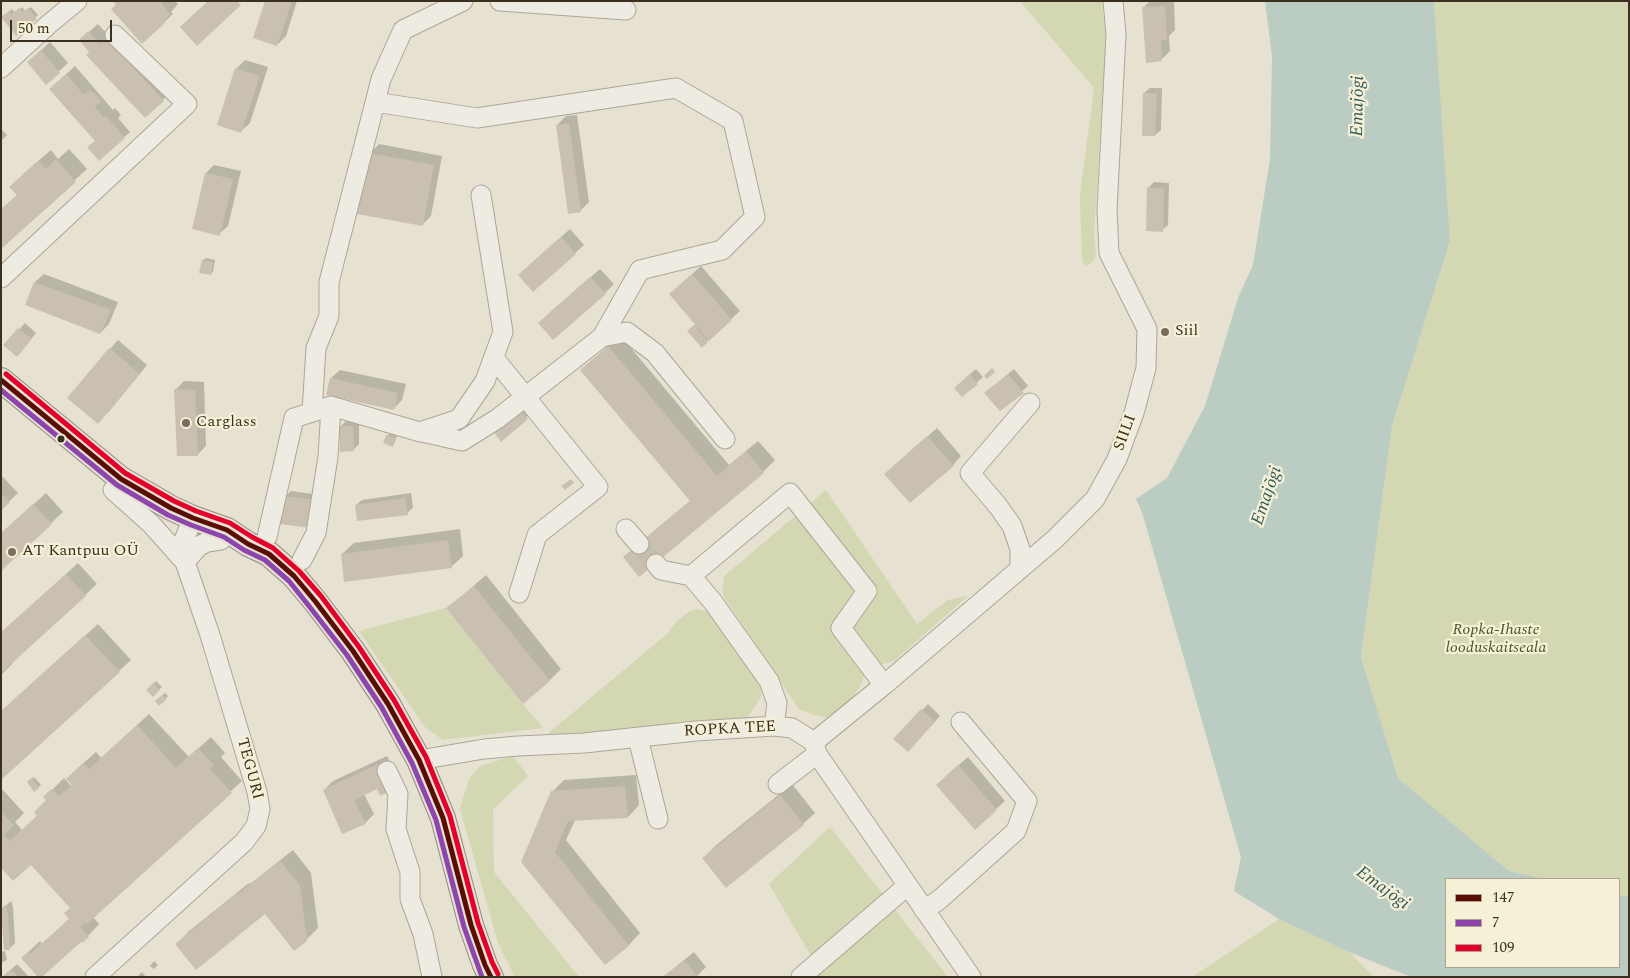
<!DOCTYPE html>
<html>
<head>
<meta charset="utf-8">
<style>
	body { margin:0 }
	#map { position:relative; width:1630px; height:978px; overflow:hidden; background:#e6e1d0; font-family:Spectral,serif }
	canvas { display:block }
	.frame { position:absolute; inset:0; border:2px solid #3b3020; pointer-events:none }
	.legend { position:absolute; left:1445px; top:878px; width:175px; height:90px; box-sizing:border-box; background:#f6f0d7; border:1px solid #aba38e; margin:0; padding:6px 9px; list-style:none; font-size:15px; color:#3b3020 }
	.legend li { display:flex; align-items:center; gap:10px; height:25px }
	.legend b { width:25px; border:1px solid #aba38e }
	.scale { position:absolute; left:10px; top:20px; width:102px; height:22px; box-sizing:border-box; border:2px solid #3b3020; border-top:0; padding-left:6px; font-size:15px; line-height:18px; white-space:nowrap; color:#3b3020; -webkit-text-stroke:4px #f6f0d7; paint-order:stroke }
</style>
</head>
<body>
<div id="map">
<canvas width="1630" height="978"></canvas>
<div class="frame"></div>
<ul class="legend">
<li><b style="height:6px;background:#5a0e03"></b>147</li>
<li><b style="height:6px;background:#8e44ad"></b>7</li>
<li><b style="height:6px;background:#e4002b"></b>109</li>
</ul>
<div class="scale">50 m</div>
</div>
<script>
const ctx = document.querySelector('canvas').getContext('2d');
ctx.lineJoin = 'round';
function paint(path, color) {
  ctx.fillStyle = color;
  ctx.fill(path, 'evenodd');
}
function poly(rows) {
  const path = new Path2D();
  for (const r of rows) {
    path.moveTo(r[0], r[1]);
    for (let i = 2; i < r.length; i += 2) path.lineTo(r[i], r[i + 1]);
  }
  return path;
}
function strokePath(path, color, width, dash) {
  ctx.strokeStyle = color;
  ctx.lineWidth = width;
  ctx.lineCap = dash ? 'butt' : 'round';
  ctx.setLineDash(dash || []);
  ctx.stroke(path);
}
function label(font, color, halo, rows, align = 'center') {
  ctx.font = font + ' Spectral,serif';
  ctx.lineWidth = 4.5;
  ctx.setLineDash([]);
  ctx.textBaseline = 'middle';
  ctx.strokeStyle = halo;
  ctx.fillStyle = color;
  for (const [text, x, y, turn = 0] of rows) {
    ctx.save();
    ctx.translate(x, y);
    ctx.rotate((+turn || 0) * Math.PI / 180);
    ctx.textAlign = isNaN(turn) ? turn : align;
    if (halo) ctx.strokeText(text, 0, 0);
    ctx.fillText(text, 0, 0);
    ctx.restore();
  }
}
const green = poly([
	[1020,1,1102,1,1102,4,1106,40,1094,235,1096,253,1094,260,1086,267,1082,261,1080,196,1094,88],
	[1434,1,1629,1,1629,897,1619,895,1619,879,1545,879,1509,871,1398,778,1361,657,1392,426,1450,241],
	[826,490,917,624,948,600,968,596,894,661,878,665,859,639,859,634,844,645,857,661,864,676,861,685,850,701,829,718,814,715,799,709,724,597,722,588,724,576],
	[446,608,523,704,543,728,443,740,425,727,359,631],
	[697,609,709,612,760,683,761,696,755,707,746,719,706,726,545,736,667,634,677,621,690,611],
	[513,756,528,776,493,809,494,872,579,977,515,977,498,943,460,809,469,779,480,766],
	[830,827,948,977,814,977,820,971,769,884],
	[1279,919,1349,952,1374,977,1192,977]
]);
const water = poly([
	[1265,1,1434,1,1450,241,1392,426,1361,657,1398,778,1509,871,1545,879,1446,879,1446,967,1619,967,1619,895,1629,897,1629,977,1411,977,1349,952,1279,919,1234,891,1241,857,1142,512,1136,499,1167,478,1205,406,1238,298,1253,265,1270,159,1272,56]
]);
const shadow = poly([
	[115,1,175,1,178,4,171,12,173,14,142,42],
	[266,1,297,1,286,36,277,45],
	[1150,1,1174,1,1175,30,1169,36,1170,51,1161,60,1143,8],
	[22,7,25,11,31,7,38,15,16,34,2,17,12,9,15,13],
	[98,24,109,36,172,91,146,116,80,40],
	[50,42,68,63,46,83,37,54],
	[245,60,268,67,250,123,241,131,236,69],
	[75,66,113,110,115,108,121,115,118,118,130,132,99,159,96,140,50,89],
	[1150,88,1162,88,1161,130,1155,135,1144,93],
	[577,115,589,202,580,211,557,125,566,116],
	[1,129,7,135,1,141],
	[379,144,442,156,431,216,422,225,370,153],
	[69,149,87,169,1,247,18,195,22,175,51,150,58,159],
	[214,165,241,171,228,226,219,234,206,173],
	[1154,182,1169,183,1168,225,1162,230,1148,188],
	[570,229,584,245,575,253,528,266],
	[206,258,215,260,213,272,210,274,203,260],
	[701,266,740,311,707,341,689,331,696,324,679,286],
	[600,269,614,284,605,293,548,314],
	[44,274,118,302,109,324,100,333,27,305,35,282],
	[25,323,36,333,22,350,5,345],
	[620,335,729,465,758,441,775,460,763,472,640,576,636,546,691,500,582,370],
	[118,340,147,365,107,414,110,349],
	[976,369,983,377,962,395,961,382],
	[1014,369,1028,386,1000,410,991,388],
	[340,370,406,384,402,400,393,409,331,378],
	[184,381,204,382,206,446,197,455,175,390],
	[526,404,532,412,501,440],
	[346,421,359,421,359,444,353,450,340,427],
	[937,428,961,456,953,465,886,474],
	[389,434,397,436,393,445,387,436],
	[1,475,18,493,1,509],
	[291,491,319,495,315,521,285,497],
	[46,493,63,512,1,570,1,534],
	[411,493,413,508,407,513,356,505,362,500],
	[460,529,463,556,451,567,342,554,354,543],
	[78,563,97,584,12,662,13,663,1,675,1,633],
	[486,575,561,669,550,680,448,608],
	[98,624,131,660,1,778,1,712],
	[156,681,162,687,153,695,148,690],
	[165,693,168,696,159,705,156,701],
	[928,704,940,716,913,745,895,739],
	[149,714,189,757,211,737,225,753,221,757,242,781,93,917,99,924,88,936,22,958,40,941,42,944,70,918,71,907,31,863,1,866,1,788,24,813,15,822,22,830,38,815,47,800,45,797,64,778,71,786,79,767,96,752,101,758],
	[387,756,399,781,378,787,364,794,374,814,365,823,324,790,333,781],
	[968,757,1005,801,975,828,946,776],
	[636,775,639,805,628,817,575,820,566,840,640,933,629,945,605,963,523,862,552,792,564,780],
	[34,777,41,785,35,790,28,782],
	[792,784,815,813,803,824,704,858,715,846],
	[293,850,311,873,318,928,306,940,265,913,177,944,188,932,249,883,250,884],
	[11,901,13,907,15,943,9,949,4,922,1,920,1,910],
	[5,951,7,960,1,963,1,952],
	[694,952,706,967,696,977,663,977],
	[154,961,158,965,154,969,150,966],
	[17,964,29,977,3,977],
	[142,972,146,977,137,977]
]);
const building = poly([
	[113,1,160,1,170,14,163,22,165,23,142,44,111,9,116,5],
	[208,1,237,1,241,5,197,46,180,27],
	[265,1,292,1,277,46,253,38],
	[1165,6,1167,40,1161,40,1162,61,1146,63,1142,7],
	[19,8,22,12,28,8,37,19,16,36,1,17,9,11,12,14],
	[88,31,100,44,106,38,164,101,145,118,86,55,89,52,79,40],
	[41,50,60,73,46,85,27,62],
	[235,68,260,76,241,133,217,125],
	[66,74,84,95,90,90,94,93,101,101,95,107,104,118,106,116,125,138,99,161,87,147,95,141,49,89],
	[1143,93,1157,93,1155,136,1142,136],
	[569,123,581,212,568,214,556,125],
	[369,153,434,165,423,226,357,214],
	[56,159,76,182,1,249,1,209,17,195,9,187,38,161,46,169],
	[205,173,233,179,220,236,192,229],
	[1147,187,1164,189,1163,232,1146,231],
	[561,237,576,254,533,292,518,275],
	[202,260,213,262,211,275,199,273],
	[692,274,732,320,709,341,669,294],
	[590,277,606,294,553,340,538,323],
	[34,282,111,310,100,334,25,305],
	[694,325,708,342,702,348,687,331],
	[18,328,32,339,17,357,3,345],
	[608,346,717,476,746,451,764,473,639,577,623,557,690,501,580,370],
	[109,348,140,374,98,424,67,398],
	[992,368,995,372,987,379,984,376],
	[970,374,978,384,962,397,954,388],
	[1008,374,1024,393,1000,411,984,393],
	[330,378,398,393,394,410,326,395],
	[174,389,195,390,198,456,177,456],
	[519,409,528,419,501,442,493,431],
	[339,426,353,426,354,451,340,452],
	[386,435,396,439,393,447,383,443],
	[927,436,954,466,910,503,884,474],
	[571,479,574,483,565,490,561,486],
	[1,493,10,502,1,511],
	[284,496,314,500,310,528,280,524],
	[405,498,408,515,357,521,355,505],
	[33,504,52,524,1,571,1,533],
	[448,540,452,568,344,582,341,554],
	[66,574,86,596,1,673,1,632],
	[474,586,550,681,523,704,446,608],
	[85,635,120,672,1,780,1,711],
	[153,683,160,690,153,697,146,690],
	[162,695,167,699,159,706,155,701],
	[921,709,935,722,908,752,893,739],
	[137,725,176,768,198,748,214,765,210,769,232,793,86,925,85,923,80,927,89,937,82,943,81,942,42,977,38,977,21,958,28,952,30,954,69,919,64,913,70,908,31,865,13,881,1,868,1,812,14,825,4,835,10,841,37,816,34,812,46,800,43,797,51,789,59,796,72,785,66,779,83,763,89,769],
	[378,764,391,791,380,796,377,789,354,800,366,824,342,834,323,790],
	[958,765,997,810,975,830,936,785],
	[31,778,39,788,34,792,27,782],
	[625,786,628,818,568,821,555,852,629,946,605,965,521,862,551,791],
	[780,795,804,825,726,888,702,858],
	[280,861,300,885,307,941,294,951,265,914,196,970,175,944,237,893,238,894],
	[5,905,8,913,10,950,4,950,1,909],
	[684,960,698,977,663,977],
	[11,969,18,977,2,977]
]);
const minorTunnel = poly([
	[639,544,656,564]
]);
const minor = poly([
	[500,1,626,10],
	[1,68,49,24,77,1],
	[375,102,477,118,676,88,733,121,755,217,722,250,640,270,602,337],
	[1,278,187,104,115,35],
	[494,358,598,487,537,535,519,593],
	[312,412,316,348,329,316,329,282,381,79,403,30,463,1],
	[422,432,462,441,497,419,602,337,627,332,655,353,725,439],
	[113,490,151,524,185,562],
	[626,529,639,544],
	[267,537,294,418,331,406,420,432,459,419,485,381,503,332,481,195],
	[302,560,316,533,328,457,331,406],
	[185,562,199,546,207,542,221,540],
	[656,564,661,570,691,576,713,602,769,681,777,703,774,726],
	[1020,569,1020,549,1012,526,998,506,970,473,1030,403],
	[691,576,790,493,867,591,841,628,884,685],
	[638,738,658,819],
	[814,742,884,685,1055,539,1095,499,1117,459,1134,413,1146,368,1147,329,1109,253,1107,210,1116,34,1113,1],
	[419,760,484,749,518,746,584,743,696,731,774,726,792,728,814,742,817,754,971,977],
	[387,771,398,794,396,829,410,872,410,899,423,934,432,977],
	[778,784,817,754],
	[924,910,939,900,1016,831,1027,801,961,722],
	[95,977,244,842,256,826,260,809,257,792,210,635,185,562,183,548,184,540,193,518],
	[801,977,907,886]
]);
const major = poly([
	[1,380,121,479,171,508,193,518,227,530,248,544,269,554,294,576,315,601,353,651,388,704,419,760,443,818,471,925,485,965,491,977]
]);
const bus1 = poly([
	[1,380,121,479,171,508,193,518,227,530,248,544,269,554,294,576,315,601,353,651,388,704,419,760,443,818,471,925,485,965,491,977]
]);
const bus2 = poly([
	[1,390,117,485,168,515,191,525,224,537,244,550,265,560,289,581,309,606,347,655,382,708,412,763,436,820,464,927,482,977]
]);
const bus3 = poly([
	[6,374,125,473,174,501,196,511,230,523,252,537,273,548,299,571,321,596,359,647,394,700,426,757,450,816,478,923,492,962,498,974]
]);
const markers = [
	[1165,332,5,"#776e5e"],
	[186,423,5,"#776e5e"],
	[61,439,4.5,"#3b3020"],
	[12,552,5,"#776e5e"]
];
const poiNames = [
	["Siil",1175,332],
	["Carglass",196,423],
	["AT Kantpuu OÜ",22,552]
];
const streetNames = [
	["SIILI",1126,433,-70],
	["ROPKA TEE",730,730,-3],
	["TEGURI",249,769,75]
];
const parkNames = [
	["Ropka-Ihaste",1496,631],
	["looduskaitseala",1496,649]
];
const waterNames = [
	["Emajõgi",1359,106,-89],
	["Emajõgi",1268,496,-71],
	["Emajõgi",1382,889,36]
];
paint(green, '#d3d7b2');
paint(water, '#bbccc3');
paint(shadow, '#0003');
paint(building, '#cac0b1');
strokePath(minorTunnel, '#c4bead', 19, [19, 9]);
strokePath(minor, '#aca698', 21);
strokePath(major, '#918b7f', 26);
strokePath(minor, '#eeebe2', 19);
strokePath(major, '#e5e2d3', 24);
strokePath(bus1, '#5a0e03', 5);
strokePath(bus2, '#8e44ad', 5);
strokePath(bus3, '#e4002b', 5);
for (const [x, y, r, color] of markers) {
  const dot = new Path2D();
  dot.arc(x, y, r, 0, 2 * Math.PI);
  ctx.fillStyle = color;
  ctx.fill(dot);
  strokePath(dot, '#f6f0d7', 2);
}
label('16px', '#3b3020', '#f6f0d7', poiNames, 'left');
label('16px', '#3b3020', '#f6f0d7', streetNames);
label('italic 16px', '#475826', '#f6f0d7', parkNames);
label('italic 18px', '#2f5a5b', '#f6f0d7', waterNames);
</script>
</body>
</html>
